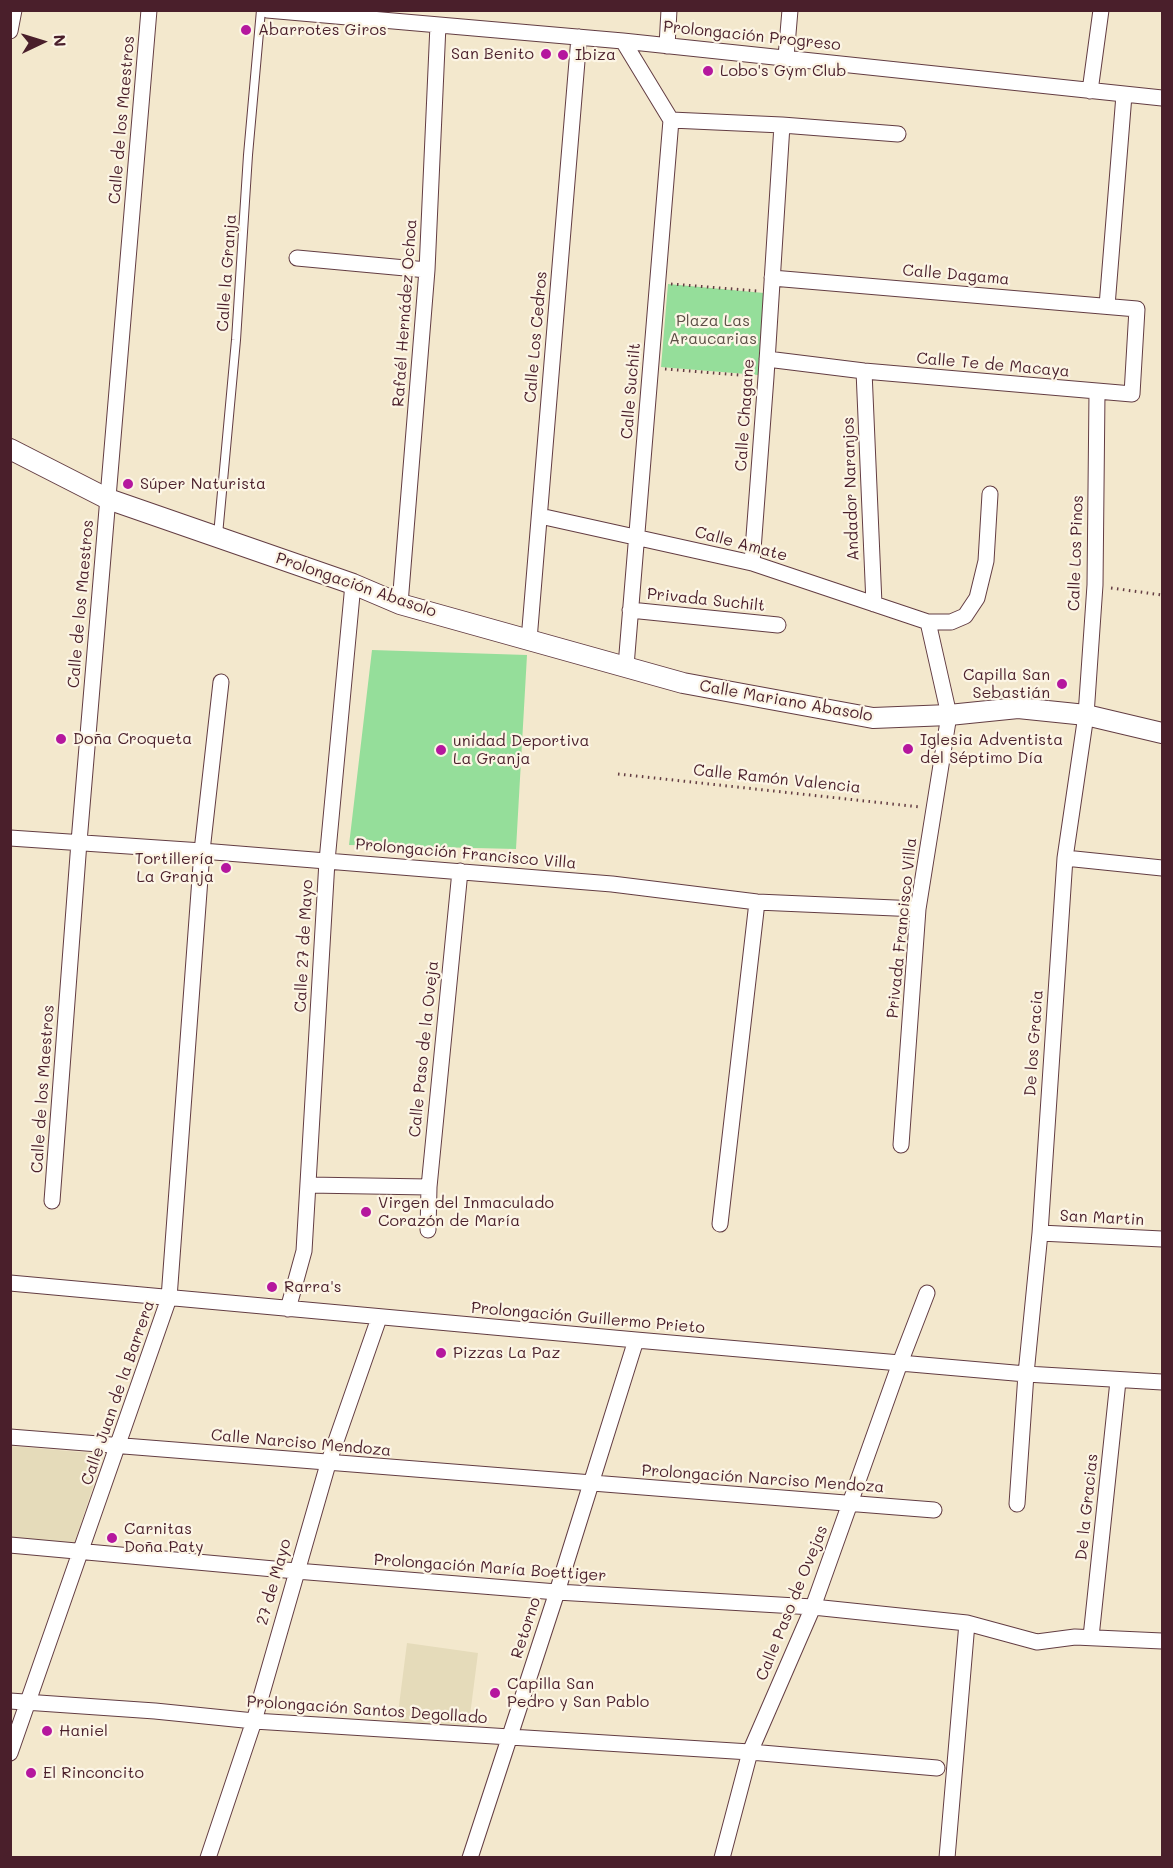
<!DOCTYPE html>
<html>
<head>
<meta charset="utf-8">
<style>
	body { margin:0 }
	#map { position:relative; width:1173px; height:1868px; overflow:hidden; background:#f3e8cd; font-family:Mali,sans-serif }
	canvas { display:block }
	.frame { position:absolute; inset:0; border:12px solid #4a1f2b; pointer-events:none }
	.north { position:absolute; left:12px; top:12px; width:60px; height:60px; -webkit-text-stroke:4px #fcf5e5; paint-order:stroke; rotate:86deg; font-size:16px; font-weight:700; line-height:24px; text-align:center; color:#4a1f2b }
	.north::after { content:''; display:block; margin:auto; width:21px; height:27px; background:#4a1f2b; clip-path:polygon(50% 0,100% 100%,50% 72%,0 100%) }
</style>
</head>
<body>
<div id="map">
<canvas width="1173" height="1868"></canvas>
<div class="frame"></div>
<div class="north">N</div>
</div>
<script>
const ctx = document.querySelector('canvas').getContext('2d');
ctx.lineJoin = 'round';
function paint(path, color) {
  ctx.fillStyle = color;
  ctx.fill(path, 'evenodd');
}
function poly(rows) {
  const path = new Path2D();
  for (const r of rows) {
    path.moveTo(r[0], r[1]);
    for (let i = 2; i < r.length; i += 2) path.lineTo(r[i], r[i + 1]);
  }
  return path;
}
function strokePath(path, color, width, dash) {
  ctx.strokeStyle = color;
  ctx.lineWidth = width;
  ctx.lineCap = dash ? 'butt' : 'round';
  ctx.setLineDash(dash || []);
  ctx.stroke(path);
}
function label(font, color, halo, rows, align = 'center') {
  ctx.font = font + ' Mali,sans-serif';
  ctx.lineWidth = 4.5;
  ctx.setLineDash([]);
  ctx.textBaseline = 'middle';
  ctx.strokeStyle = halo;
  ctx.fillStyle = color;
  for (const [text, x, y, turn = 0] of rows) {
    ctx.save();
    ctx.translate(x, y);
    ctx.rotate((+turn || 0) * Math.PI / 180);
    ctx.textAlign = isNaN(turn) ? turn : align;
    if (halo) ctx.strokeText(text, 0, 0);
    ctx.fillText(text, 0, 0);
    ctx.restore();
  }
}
const built = poly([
	[10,1446,104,1454,74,1544,11,1537],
	[407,1643,478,1653,468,1731,397,1721]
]);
const green = poly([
	[668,284,764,293,758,375,661,367],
	[372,650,527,655,516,849,349,845]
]);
const path = poly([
	[671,284,757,291],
	[665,369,751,376],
	[1111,588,1162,595],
	[618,774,920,807]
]);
const service = poly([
	[218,535,236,340,248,155,261,10]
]);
const minor = poly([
	[267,10,623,41,1162,98],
	[10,31,14,10],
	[623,41,671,120],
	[667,46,669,10],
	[786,57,790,10],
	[1090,91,1101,10],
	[671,120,782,125,898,134],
	[297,258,427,270],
	[1107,306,1124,95],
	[767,359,864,371,1132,394,1137,309,772,278],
	[864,371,874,604],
	[540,516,752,563,928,622,951,622,965,616,977,598,986,561,990,494],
	[752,563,766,377,782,125],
	[400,604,427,270,438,25],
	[630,610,778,625],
	[529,640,579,37],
	[626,666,671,120],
	[10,838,202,851,612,884,757,902,918,909],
	[1065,858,1162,868],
	[901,1145,918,909,949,715,928,622],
	[308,1185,429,1187],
	[52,1201,79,842,149,10],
	[720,1224,757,902],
	[428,1230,429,1187,460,871],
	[1040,1233,1162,1239],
	[10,1283,636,1340,1026,1374,1162,1382],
	[288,1309,304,1251,327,861,353,584],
	[10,1437,934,1510],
	[1017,1504,1026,1374,1040,1233,1065,858,1086,715,1095,585,1097,393],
	[10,1545,296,1571,557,1592,813,1607,967,1623,1037,1642,1075,1637,1162,1641],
	[1091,1637,1118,1381],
	[10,1701,155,1711,254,1721,750,1752,937,1768],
	[10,1753,169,1298,202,851,221,682],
	[208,1858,254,1721,328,1464,379,1318],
	[470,1858,557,1592,636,1340],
	[722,1858,750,1752,813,1607,900,1363,927,1293],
	[947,1858,967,1623]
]);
const tertiary = poly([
	[10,449,108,499,353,584,400,604,683,683,873,718,949,715,1018,708,1086,715,1162,733]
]);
const markers = [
	[246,30,6,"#b5179e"],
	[546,54,6,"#b5179e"],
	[563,55,6,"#b5179e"],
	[708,71,6,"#b5179e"],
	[128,484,6,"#b5179e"],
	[1062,684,6,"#b5179e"],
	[61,739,6,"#b5179e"],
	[908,749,6,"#b5179e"],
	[441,750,6,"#b5179e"],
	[226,868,6,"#b5179e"],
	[366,1212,6,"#b5179e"],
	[272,1287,6,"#b5179e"],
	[441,1353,6,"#b5179e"],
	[112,1538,6,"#b5179e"],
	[495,1693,6,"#b5179e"],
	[47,1731,6,"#b5179e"],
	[31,1773,6,"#b5179e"]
];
const poiNames = [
	["Abarrotes Giros",258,30],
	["San Benito",534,54,"right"],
	["Ibiza",575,55],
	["Lobo's Gym Club",720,71],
	["Súper Naturista",140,484],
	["Capilla San",1050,675,"right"],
	["Sebastián",1050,693,"right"],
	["Doña Croqueta",73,739],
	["Iglesia Adventista",920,740],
	["del Séptimo Día",920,758],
	["unidad Deportiva",453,741],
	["La Granja",453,759],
	["Tortillería",214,859,"right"],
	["La Granja",214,877,"right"],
	["Virgen del Inmaculado",378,1203],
	["Corazón de María",378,1221],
	["Rarra's",284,1287],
	["Pizzas La Paz",453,1353],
	["Carnitas",124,1529],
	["Doña Paty",124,1547],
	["Capilla San",507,1684],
	["Pedro y San Pablo",507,1702],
	["Haniel",59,1731],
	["El Rinconcito",43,1773]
];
const streetNames = [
	["Prolongación Progreso",752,36,6],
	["Calle de los Maestros",122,120,-85],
	["Calle la Granja",227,273,-86],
	["Calle Dagama",956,275,5],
	["Rafaél Hernádez Ochoa",405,313,-86],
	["Calle Los Cedros",536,337,-85],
	["Calle Te de Macaya",993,365,5],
	["Calle Suchilt",631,391,-85],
	["Calle Chagane",745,415,-86],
	["Andador Naranjos",851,489,-92],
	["Calle Amate",741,544,15],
	["Calle Los Pinos",1076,553,-88],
	["Prolongación Abasolo",356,585,19],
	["Privada Suchilt",706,600,6],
	["Calle de los Maestros",81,604,-85],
	["Calle Mariano Abasolo",786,701,10],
	["Calle Ramón Valencia",777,779,6],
	["Prolongación Francisco Villa",466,854,5],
	["Privada Francisco Villa",902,928,-84],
	["Calle 27 de Mayo",304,946,-87],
	["De los Gracia",1034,1043,-86],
	["Calle Paso de la Oveja",424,1049,-84],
	["Calle de los Maestros",43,1089,-86],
	["San Martin",1102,1218,3],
	["Prolongación Guillermo Prieto",588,1318,5],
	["Calle Juan de la Barrera",118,1393,-71],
	["Calle Narciso Mendoza",301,1443,5],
	["Prolongación Narciso Mendoza",763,1479,4],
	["De la Gracias",1087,1507,-84],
	["Prolongación María Boettiger",490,1568,4],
	["27 de Mayo",274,1582,-74],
	["Calle Paso de Ovejas",792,1603,-68],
	["Retorno",526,1628,-72],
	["Prolongación Santos Degollado",367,1710,4]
];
const parkNames = [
	["Plaza Las",713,321],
	["Araucarias",713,339]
];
paint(built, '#e5dbba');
paint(green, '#95de9a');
strokePath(service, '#633d43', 10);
strokePath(minor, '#633d43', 17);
strokePath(tertiary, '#633d43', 22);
strokePath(path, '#633d43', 3, [1.5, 4.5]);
strokePath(service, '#fff', 8);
strokePath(minor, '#fff', 15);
strokePath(tertiary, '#fff', 20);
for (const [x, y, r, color] of markers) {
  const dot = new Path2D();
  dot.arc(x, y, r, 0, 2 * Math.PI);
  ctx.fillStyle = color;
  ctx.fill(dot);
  strokePath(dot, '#fcf5e5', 2);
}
label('16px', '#4a1f2b', '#fcf5e5', poiNames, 'left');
label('16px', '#4a1f2b', '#fcf5e5', streetNames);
label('16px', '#5d4f47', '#fcf5e5', parkNames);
</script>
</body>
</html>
